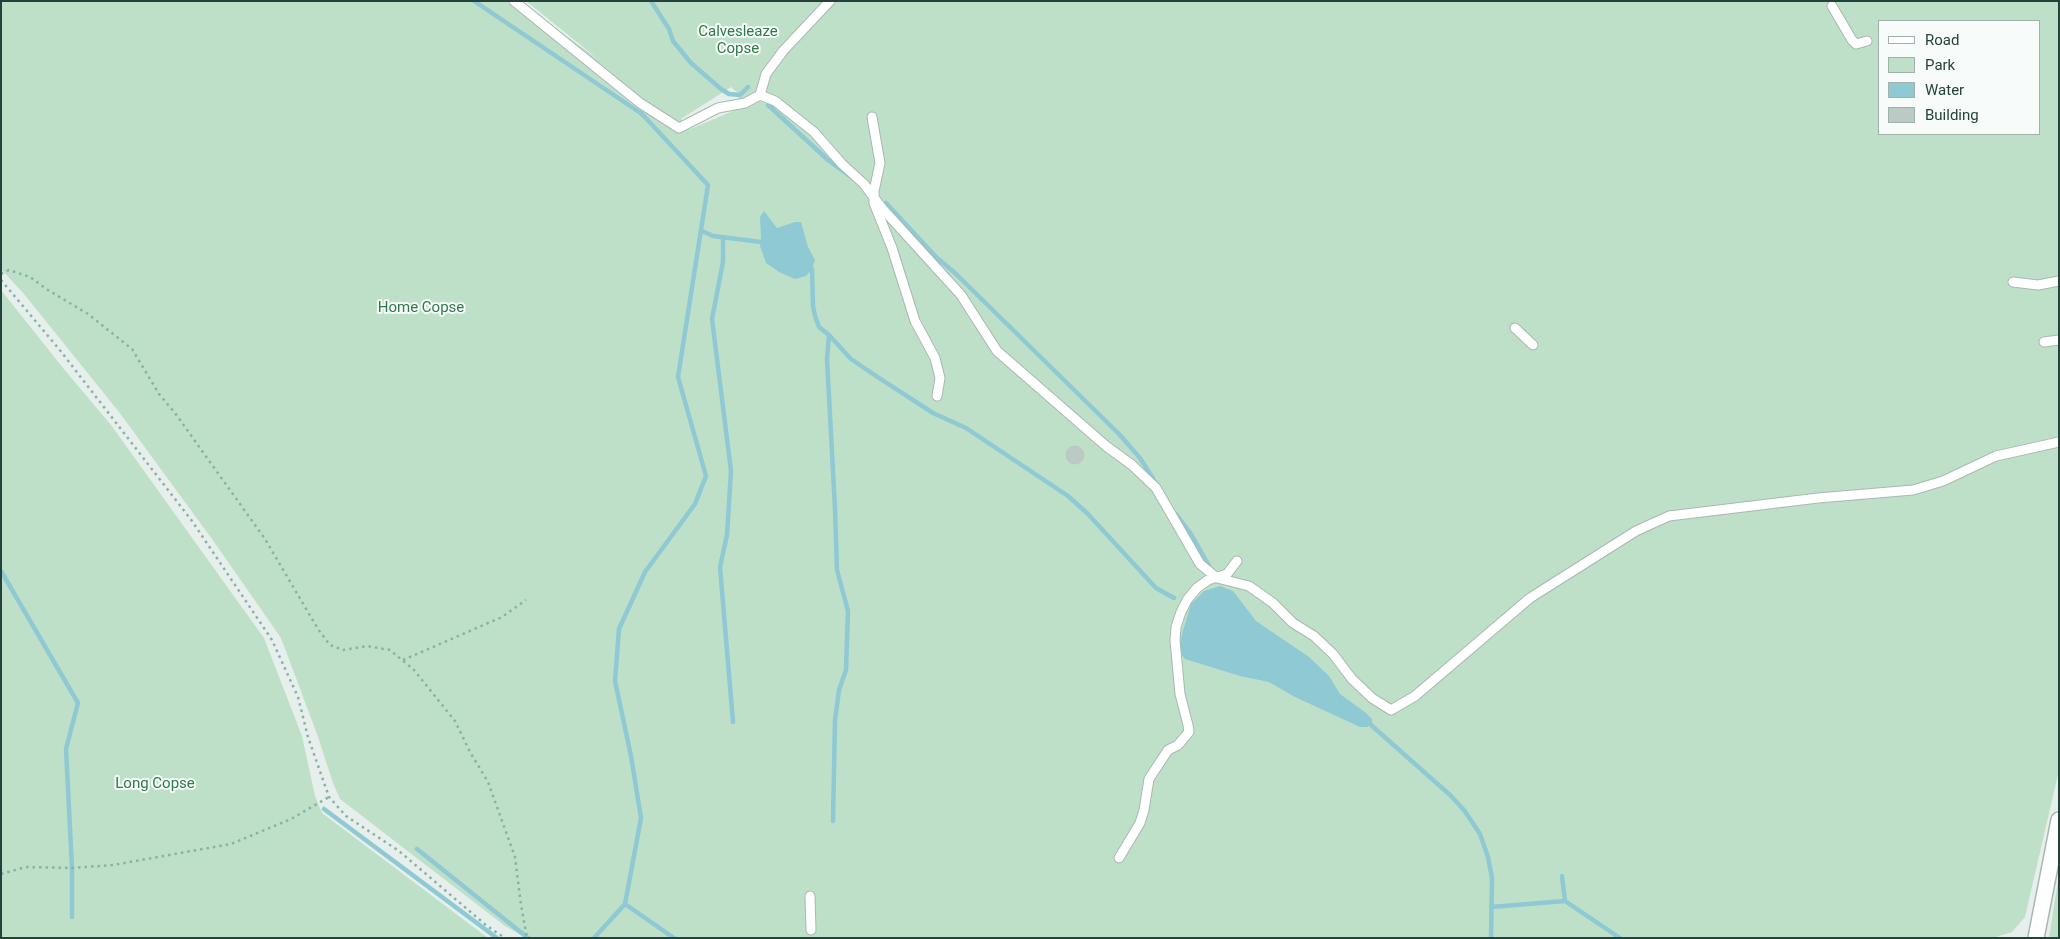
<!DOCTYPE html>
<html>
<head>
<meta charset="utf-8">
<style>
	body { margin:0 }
	#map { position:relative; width:2060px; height:939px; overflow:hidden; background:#e6efeb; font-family:Roboto,sans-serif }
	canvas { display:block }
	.frame { position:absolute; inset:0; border:2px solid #24423a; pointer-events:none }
	.legend { position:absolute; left:1878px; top:20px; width:162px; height:115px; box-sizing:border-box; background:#f7fbf9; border:1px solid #a3b1ad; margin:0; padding:6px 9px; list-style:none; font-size:15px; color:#24423a }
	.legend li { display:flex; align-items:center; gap:10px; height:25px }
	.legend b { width:25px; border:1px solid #a3b1ad }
</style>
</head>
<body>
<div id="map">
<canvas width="2060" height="939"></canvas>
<div class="frame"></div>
<ul class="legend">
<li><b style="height:6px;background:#fff"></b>Road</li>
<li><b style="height:14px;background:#bfe0c8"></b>Park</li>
<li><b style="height:14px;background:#8ec9d4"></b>Water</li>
<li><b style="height:14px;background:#bbcac4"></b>Building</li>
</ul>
</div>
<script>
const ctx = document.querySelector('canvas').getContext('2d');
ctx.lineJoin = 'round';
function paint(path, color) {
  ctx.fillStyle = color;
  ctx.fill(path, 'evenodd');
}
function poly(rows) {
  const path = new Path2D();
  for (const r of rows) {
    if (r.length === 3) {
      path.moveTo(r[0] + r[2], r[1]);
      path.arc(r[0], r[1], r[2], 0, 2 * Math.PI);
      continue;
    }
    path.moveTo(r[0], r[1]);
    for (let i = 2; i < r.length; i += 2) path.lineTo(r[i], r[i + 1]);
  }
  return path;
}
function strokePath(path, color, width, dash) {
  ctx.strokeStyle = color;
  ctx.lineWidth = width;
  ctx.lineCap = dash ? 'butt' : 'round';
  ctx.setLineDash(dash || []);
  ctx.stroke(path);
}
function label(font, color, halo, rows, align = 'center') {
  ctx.font = font + ' Roboto,sans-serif';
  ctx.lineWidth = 4;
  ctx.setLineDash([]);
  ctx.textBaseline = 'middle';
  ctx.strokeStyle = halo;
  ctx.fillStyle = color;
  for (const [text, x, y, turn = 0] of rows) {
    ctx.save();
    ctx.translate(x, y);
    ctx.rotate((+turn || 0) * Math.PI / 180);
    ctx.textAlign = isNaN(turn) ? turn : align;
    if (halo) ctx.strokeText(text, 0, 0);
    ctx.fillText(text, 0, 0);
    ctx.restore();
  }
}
const green = poly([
	[1,1,518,1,598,59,526,1,2059,1,2059,770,2025,917,2012,932,1993,938,526,938,505,926,340,799,333,783,317,734,281,638,212,539,119,412,24,294,1,269],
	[1879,21,2039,21,2039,134,1879,134],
	[731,87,740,95,733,111,688,130,681,119],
	[1,290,63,368,111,425,264,638,302,736,315,796,322,813,488,938,1,938],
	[2059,874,2059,938,2049,938]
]);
const water = poly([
	[764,211,777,228,795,222,801,222,808,247,815,260,812,269,806,276,795,279,779,272,766,263,760,246,761,238,760,217],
	[1220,586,1233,591,1256,621,1309,657,1329,676,1340,694,1366,713,1372,719,1372,723,1367,727,1360,727,1295,697,1269,682,1240,676,1185,659,1182,655,1180,647,1182,634,1191,604,1204,591]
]);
const stream = poly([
	[474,1,642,114,708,185,678,377,706,476,695,504,645,572,619,629,615,681,631,756,641,818,625,904,594,938],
	[651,1,669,29,673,41,691,63,721,89,729,94,740,95,748,87],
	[768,105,828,160,851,177],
	[886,203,936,257,955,273,1119,434,1140,458,1157,485],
	[702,231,713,236,761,242],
	[723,237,723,262,712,319,731,471,727,535,720,567,733,722],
	[812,269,813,306,815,316,819,327,829,335,827,359,835,509,837,570,848,611,846,670,839,690,835,720,833,821],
	[829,335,851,359,876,376,933,413,966,428,1068,496,1087,513,1156,588,1174,598],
	[1176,514,1191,534,1209,566],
	[1,571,78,703,66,749,72,868,72,917],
	[1371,725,1450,795,1464,810,1480,834,1488,857,1492,878,1491,938],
	[324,809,497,938],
	[417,849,528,938],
	[1562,876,1565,901],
	[625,904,674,938],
	[1491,907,1565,901,1620,938]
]);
const building = poly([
	[1075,455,9]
]);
const path = poly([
	[1,274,9,270,30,277,48,290,88,314,132,349,159,394,175,413,265,539,318,629,330,645,343,650,367,646,390,650,414,670,455,721,470,752,488,782,515,857,521,905,527,938],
	[1,280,59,349,192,521,272,640,298,697,308,737,329,797,346,816,399,851,487,926,505,938],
	[403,660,502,617,526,600],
	[1,874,26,867,72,868,113,865,231,844,291,819,329,797]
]);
const lane = poly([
	[514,1,640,103,679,128,718,108,745,103,760,95,766,74,783,51,830,1],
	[1832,6,1852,40,1856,44,1867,41],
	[760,95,775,101,814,132,842,164,864,184,881,207,961,295,997,351,1106,446,1132,465,1156,488,1200,564,1217,578,1249,586,1273,603,1293,623,1314,636,1333,654,1352,679,1372,698,1391,710,1415,696,1530,598,1636,531,1669,516,1818,498,1913,490,1943,481,1996,456,2059,442],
	[872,117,880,163,874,191,874,203,892,248,915,321,935,358,940,378,937,396],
	[2013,282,2038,285,2059,281],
	[1515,328,1533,345],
	[2044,342,2059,340],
	[1119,858,1140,823,1144,810,1149,779,1168,750,1178,745,1189,732,1188,725,1180,694,1175,640,1176,627,1181,612,1187,600,1197,588,1208,580,1227,574,1237,561],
	[810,896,811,930]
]);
const street = poly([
	[2036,938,2059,820]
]);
const parkNames = [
	["Calvesleaze",738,32],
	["Copse",738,49],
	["Home Copse",421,308],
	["Long Copse",155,784]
];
paint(green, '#bfe0c8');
paint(water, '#8ec9d4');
strokePath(stream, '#8ec9d4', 4.5);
paint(building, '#bbcac4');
strokePath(building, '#b8c9c2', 1);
strokePath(lane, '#a8b8b2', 11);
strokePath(street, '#a8b8b2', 18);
strokePath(path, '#86b3a5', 2.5, [2.5, 4]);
strokePath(lane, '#fff', 9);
strokePath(street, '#fff', 15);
label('15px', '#2d7a4b', '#f7fbf9', parkNames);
</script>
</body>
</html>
